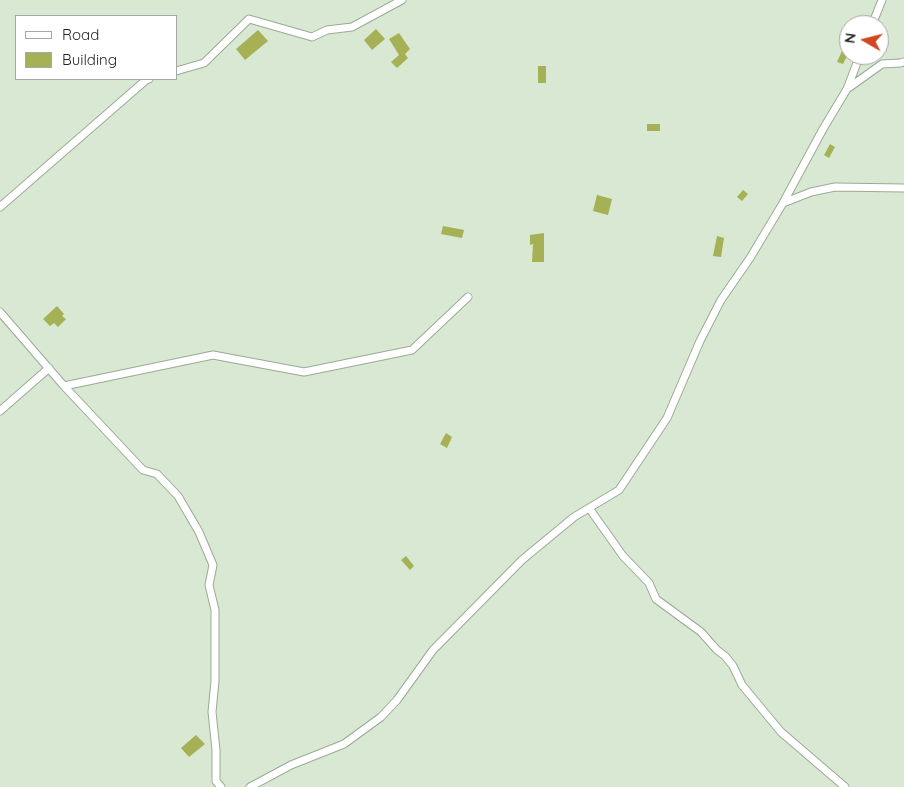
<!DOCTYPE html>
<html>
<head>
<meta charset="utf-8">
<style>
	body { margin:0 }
	#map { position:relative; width:904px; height:787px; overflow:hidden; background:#d9e8d2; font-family:Quicksand,sans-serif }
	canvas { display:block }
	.legend { position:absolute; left:15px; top:15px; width:162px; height:65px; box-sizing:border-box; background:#fff; border:1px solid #a6a8a5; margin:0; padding:6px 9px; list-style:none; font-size:15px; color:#20251d }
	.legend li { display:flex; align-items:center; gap:10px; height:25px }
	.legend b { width:25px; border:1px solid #a6a8a5 }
	.north { position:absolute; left:839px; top:15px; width:50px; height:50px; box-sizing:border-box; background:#fff; border:1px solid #a6a8a5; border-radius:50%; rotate:278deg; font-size:14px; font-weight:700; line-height:20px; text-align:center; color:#20251d }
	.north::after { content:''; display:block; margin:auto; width:18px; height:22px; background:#d04621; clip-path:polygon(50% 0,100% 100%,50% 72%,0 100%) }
</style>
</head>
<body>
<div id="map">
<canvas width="904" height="787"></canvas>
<ul class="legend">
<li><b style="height:6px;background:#fff"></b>Road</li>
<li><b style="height:14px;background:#a6b055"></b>Building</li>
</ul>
<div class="north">N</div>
</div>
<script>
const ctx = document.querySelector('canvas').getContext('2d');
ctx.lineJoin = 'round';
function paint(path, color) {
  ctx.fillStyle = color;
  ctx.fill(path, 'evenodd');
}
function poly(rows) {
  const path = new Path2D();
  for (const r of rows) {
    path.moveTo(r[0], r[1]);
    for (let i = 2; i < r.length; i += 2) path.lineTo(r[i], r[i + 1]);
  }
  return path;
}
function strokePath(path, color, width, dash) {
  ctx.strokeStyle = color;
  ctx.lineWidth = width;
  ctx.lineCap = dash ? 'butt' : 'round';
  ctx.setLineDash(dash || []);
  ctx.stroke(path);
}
const building = poly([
	[376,29,385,39,372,50,364,40],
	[258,30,268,41,245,60,236,49],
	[399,33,410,49,405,54,408,58,397,68,391,62,399,55,389,39],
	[842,51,848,54,843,64,837,62],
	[538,66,546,66,546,83,538,83],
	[647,124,660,124,660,131,647,131],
	[830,144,835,147,829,158,824,155],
	[743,190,748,194,742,201,737,197],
	[597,195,612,199,608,215,593,211],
	[443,226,464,230,462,238,441,234],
	[544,233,544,262,532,262,533,244,530,245,530,235],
	[717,236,724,238,721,257,713,256],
	[57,306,64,314,62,316,66,319,58,327,54,323,50,326,43,319],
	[446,433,452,437,447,448,440,444],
	[406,556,414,566,410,570,401,560],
	[196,735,205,744,189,757,181,748]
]);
const minor = poly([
	[872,25,882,0],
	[176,71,204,63,249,19,312,37,327,30,352,27,402,0],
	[847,89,882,64,900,63,904,62],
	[783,203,811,192,835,187,904,188],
	[0,207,146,80,149,79],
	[0,312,64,386,143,470,157,474,178,496,199,532,213,565,209,585,215,610,215,681,212,712,216,750,216,781,221,787],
	[64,386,213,355,304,372,412,350,468,297],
	[0,411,49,368],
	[589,508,623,556,649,583,656,599,701,632,717,650,725,656,733,666,742,685,781,732,845,787],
	[250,787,291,765,344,744,381,717,397,700,433,650,522,560,574,517,619,490,667,418,700,341,721,300,750,258,783,203,823,129,847,89,860,55]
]);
paint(building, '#a6b055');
strokePath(minor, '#9caa95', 9);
strokePath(minor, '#fff', 7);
</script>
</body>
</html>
